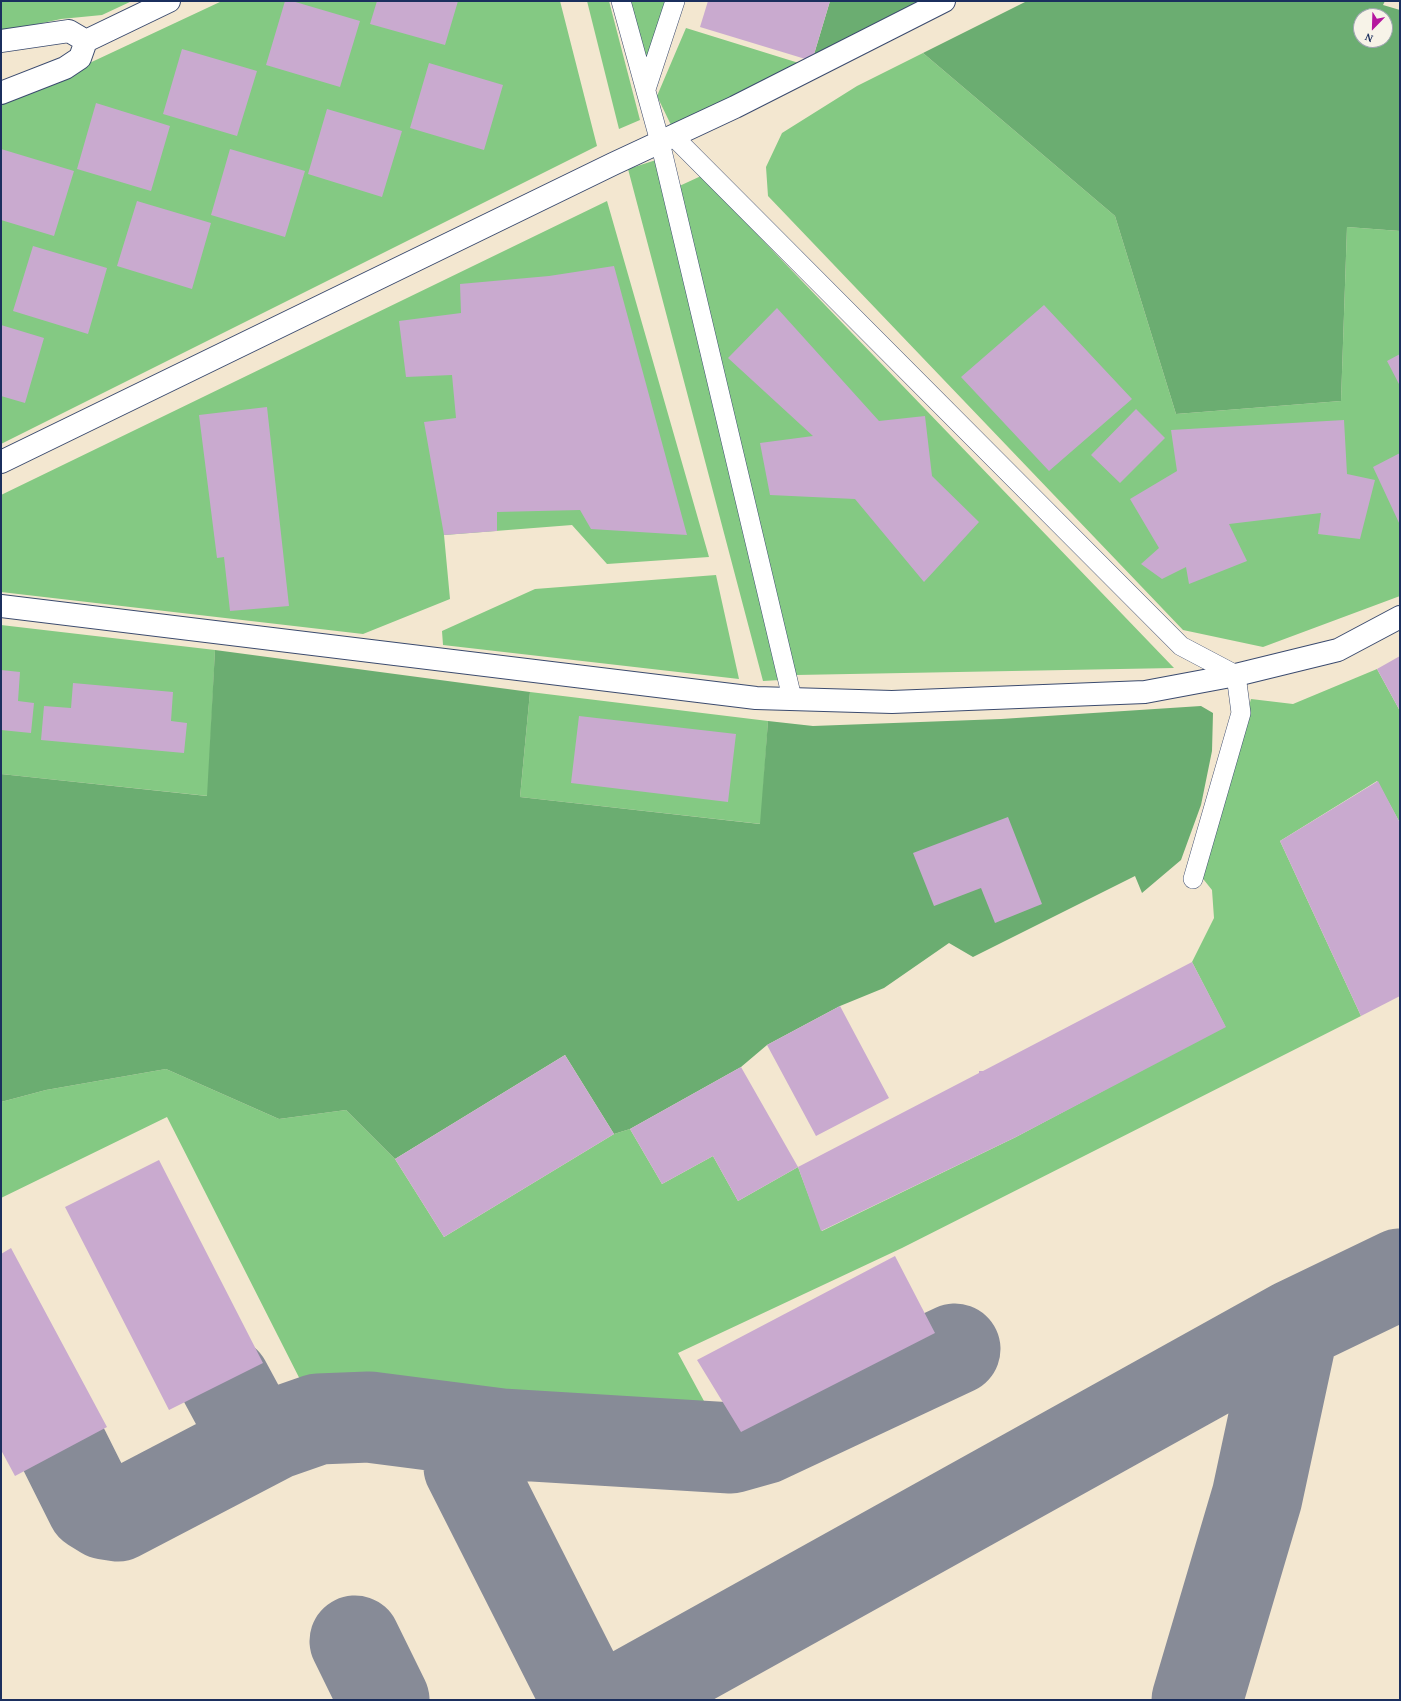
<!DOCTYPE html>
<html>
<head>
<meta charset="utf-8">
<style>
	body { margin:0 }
	#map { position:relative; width:1401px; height:1701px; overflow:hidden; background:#f3e7d0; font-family:"Gentium Book Plus",serif }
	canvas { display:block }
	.frame { position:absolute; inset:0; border:2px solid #1b2f5e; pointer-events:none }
	.north { position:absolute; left:1353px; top:8px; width:40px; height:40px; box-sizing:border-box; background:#f7f3e8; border:1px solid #9fa5b1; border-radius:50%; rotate:203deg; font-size:11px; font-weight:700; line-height:16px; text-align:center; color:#1b2f5e }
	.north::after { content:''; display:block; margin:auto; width:14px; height:18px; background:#b5179e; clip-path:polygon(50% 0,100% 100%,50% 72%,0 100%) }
</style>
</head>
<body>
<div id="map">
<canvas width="1401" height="1701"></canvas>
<div class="frame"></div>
<div class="north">N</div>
</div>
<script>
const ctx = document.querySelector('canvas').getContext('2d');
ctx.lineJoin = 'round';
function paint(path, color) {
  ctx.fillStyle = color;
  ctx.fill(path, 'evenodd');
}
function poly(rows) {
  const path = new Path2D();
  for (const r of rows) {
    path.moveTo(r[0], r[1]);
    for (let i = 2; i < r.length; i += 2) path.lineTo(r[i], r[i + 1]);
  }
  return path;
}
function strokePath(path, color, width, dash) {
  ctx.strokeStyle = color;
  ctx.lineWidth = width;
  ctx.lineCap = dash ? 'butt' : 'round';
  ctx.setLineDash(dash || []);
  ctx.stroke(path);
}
const green = poly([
	[1,1,132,1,102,15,61,19,1,32],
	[222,1,560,1,597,146,1,444,1,103,81,67],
	[587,1,609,1,640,120,619,129],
	[630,1,669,1,649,66],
	[686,28,802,64,671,125,657,96],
	[923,53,1115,216,1176,414,1341,401,1347,227,1400,231,1400,596,1263,647,1183,630,768,196,766,167,782,133,857,86],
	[656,160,780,680,763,681,628,169],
	[701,176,1174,668,796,675,675,188],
	[607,201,709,557,607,564,572,525,444,535,450,599,363,634,1,592,1,495],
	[716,575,739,679,443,645,442,631,535,589],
	[1,625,215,650,208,796,1,774],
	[1377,669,1400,711,1400,823,1377,781,1280,841,1361,1016,902,1248,678,1353,724,1438,371,1405,315,1409,167,1117,1,1198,1,1102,46,1090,166,1069,279,1119,346,1110,395,1159,444,1237,614,1134,630,1129,662,1184,713,1156,738,1201,798,1167,822,1231,1016,1137,1225,1026,1192,962,1214,918,1212,890,1200,875,1251,699,1293,704],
	[530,692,768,721,761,824,520,797]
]);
const forest = poly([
	[830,1,925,1,812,61],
	[1027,1,1385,1,1383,5,1400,10,1400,231,1347,227,1341,401,1176,414,1115,216,923,53],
	[1361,16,1385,16,1385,40,1361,40],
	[215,650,530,692,520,797,760,824,768,721,813,726,1001,719,1201,706,1213,713,1212,751,1201,805,1181,860,1142,893,1135,876,973,957,949,943,884,988,840,1006,767,1045,741,1067,630,1129,614,1134,565,1055,395,1159,346,1110,279,1119,166,1069,46,1090,1,1102,1,774,207,796]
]);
const taxiway = poly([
	[225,1382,245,1419,259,1430,275,1434],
	[64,1450,92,1506,105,1514,118,1516,275,1434,318,1419,369,1417,501,1434,731,1448,763,1439,955,1349],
	[469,1467,587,1700],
	[355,1641,384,1700],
	[619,1700,1294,1325],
	[1197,1700,1257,1497,1294,1325,1400,1274]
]);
const building = poly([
	[285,1,292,1,360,21,340,87,266,65],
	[377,1,458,1,445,45,370,24],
	[708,1,830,1,812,61,700,27],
	[182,49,257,71,237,136,163,114],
	[429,63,503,85,484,150,410,128],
	[96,103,170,126,151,191,77,169],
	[327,109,402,131,382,197,308,174],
	[1,149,74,171,54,236,1,220],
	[230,149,305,171,285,237,211,215],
	[137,201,211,223,192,289,117,266],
	[33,246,107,268,88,334,13,311],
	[614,266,687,535,591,529,580,510,497,512,497,531,444,535,424,422,456,418,452,375,406,377,399,321,461,313,460,284,549,276],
	[1044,305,1132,399,1049,471,961,377],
	[777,308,879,421,925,416,932,476,979,522,924,582,855,499,770,495,760,443,813,436,728,358],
	[1,325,44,338,25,403,1,396],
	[1400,354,1400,386,1387,361],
	[267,407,289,606,230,611,224,557,217,558,199,415],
	[1136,409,1165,438,1120,483,1091,455],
	[1344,420,1347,474,1375,480,1360,539,1318,534,1321,513,1229,524,1247,561,1189,584,1186,567,1162,579,1141,564,1159,548,1130,499,1177,471,1171,430],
	[1400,453,1400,525,1373,467],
	[1400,656,1400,711,1377,669],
	[1,670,20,672,18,701,34,703,31,733,1,730],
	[73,683,173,692,171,721,187,723,184,753,41,740,44,706,71,708],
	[579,716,736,734,728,802,571,783],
	[1378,781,1400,823,1400,996,1361,1016,1280,841],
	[1008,817,1042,904,995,923,981,888,934,906,913,853],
	[1192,962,1226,1027,1016,1137,821,1231,798,1167,738,1201,713,1156,662,1184,630,1129,741,1067,798,1167,979,1073,979,1071,983,1071],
	[840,1006,889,1098,816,1136,767,1045],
	[565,1055,614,1134,444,1237,395,1159],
	[159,1160,263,1363,169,1410,65,1207],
	[11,1248,107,1427,15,1476,1,1450,1,1254],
	[895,1256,935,1333,741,1432,697,1360]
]);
const service = poly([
	[621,1,660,142,792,698],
	[646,89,675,1],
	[673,136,1181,646,1236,675,1241,713,1193,879]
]);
const minor = poly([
	[1,41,69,31,86,41],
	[1,93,65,68,80,58,86,41,169,1],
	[1,462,613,164,735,107,944,1],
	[1,606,756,698,892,702,1145,692,1236,675,1338,650,1400,617]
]);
paint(green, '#84c983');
paint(forest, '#6bad71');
strokePath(taxiway, '#878b97', 91);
paint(building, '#c9aacf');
strokePath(service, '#3b4b6f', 20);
strokePath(minor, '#3b4b6f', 24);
strokePath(service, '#fff', 19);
strokePath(minor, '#fff', 22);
</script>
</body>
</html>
